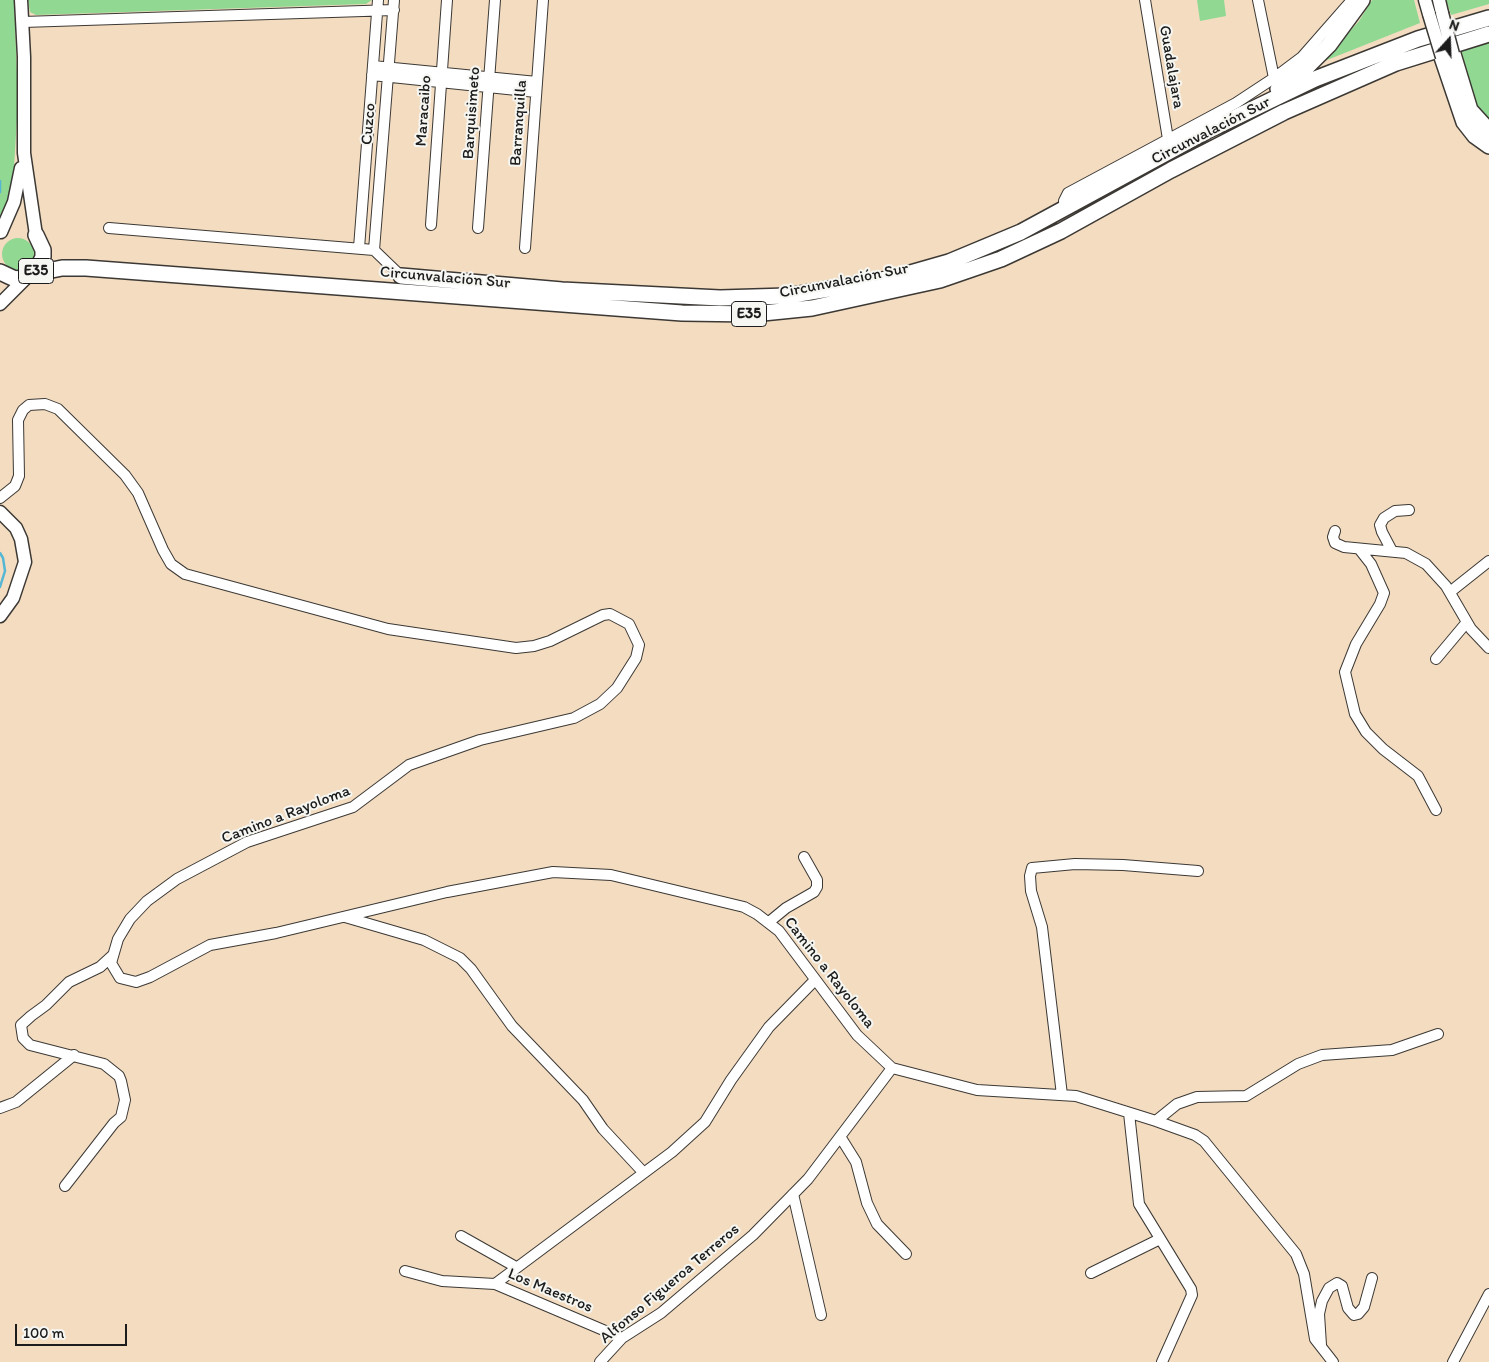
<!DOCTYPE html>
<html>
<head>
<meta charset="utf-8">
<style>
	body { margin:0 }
	#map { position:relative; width:1489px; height:1362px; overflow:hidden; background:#f3dcc0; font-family:Itim,sans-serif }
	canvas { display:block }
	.north { position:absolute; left:1424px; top:15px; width:50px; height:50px; -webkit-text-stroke:4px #f6f6f2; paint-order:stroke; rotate:20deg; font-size:14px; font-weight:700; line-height:20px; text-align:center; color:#1c1c1c }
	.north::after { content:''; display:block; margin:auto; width:18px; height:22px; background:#1c1c1c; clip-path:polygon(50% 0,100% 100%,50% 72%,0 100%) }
	.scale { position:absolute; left:15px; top:1324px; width:112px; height:22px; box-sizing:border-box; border:2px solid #1c1c1c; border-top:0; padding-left:6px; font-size:15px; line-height:18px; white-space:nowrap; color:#1c1c1c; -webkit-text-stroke:4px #f6f6f2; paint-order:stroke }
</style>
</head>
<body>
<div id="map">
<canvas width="1489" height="1362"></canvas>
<div class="north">N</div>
<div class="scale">100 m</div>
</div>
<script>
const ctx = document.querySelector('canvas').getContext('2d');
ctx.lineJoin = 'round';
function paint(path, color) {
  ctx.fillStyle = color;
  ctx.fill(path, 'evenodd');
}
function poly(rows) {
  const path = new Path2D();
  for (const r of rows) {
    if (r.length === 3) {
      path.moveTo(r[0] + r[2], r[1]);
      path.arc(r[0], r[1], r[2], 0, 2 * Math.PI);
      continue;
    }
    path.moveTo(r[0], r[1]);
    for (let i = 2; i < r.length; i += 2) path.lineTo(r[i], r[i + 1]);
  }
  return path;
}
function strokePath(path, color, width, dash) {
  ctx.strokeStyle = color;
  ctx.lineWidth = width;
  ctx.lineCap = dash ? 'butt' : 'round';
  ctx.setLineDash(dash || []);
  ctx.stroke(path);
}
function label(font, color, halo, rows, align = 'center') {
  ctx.font = font + ' Itim,sans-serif';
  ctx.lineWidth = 4;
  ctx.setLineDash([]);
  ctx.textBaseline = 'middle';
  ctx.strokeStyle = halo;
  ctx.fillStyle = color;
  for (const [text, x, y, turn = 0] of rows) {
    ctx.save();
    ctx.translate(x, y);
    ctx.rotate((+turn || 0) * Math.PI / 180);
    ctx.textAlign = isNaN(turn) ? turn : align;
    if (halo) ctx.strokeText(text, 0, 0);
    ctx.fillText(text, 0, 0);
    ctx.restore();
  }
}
const green = poly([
	[0,0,14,0,18,102,12,200,0,219],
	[28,0,372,0,366,4,36,15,30,12],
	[1197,0,1224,0,1226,16,1200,21],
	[1372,0,1414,0,1420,23,1322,62,1359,21],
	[1446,0,1489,0,1489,4,1451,15],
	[1489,42,1489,123,1476,110,1461,49],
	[18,254,16]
]);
const stream = poly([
	[0,181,0,192],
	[0,553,3,558,5,571,0,587]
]);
const minor = poly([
	[1145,0,1168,139],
	[1258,0,1274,78],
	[23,22,394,10],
	[373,66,537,82],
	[372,75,536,92],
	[1065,209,1064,201,1068,193,1236,103,1274,78,1302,57,1352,0],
	[431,225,447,0],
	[109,228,374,250,401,276],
	[478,228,495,0],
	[359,248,378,0],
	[525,248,543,0],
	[374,250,394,0],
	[0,498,15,486,19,476,18,420,23,410,29,405,45,404,58,409,125,475,138,493,163,550,171,564,185,574,388,629,516,648,534,646,550,641,603,615,610,614,629,624,639,645,636,658,617,688,600,704,574,718,480,740,409,765,353,807,247,842,177,879,147,901,130,919,118,939,111,963,120,978,136,982,150,977,210,945,276,933,447,892,553,872,611,875,744,907,757,914,779,931,857,1035,892,1068,977,1090,1076,1096,1156,1121,1195,1135,1204,1141,1296,1254,1304,1274,1315,1339,1333,1362],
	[1335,531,1333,537,1335,543,1344,547,1406,553,1426,564,1446,586,1471,629,1489,648],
	[1360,550,1371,564,1384,593,1380,604,1356,644,1345,672,1355,714,1366,732,1383,749,1418,776,1436,810],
	[1392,551,1382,532,1380,525,1384,518,1395,511,1409,510],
	[1450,592,1489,561],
	[1436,659,1467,622],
	[345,917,424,940,460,958,471,969,512,1026,583,1100,603,1129,643,1172],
	[769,922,786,908,814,892,817,887,817,880,804,857],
	[1062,1095,1042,927,1031,891,1030,876,1032,868,1075,864,1123,865,1198,871],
	[0,1108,16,1102,74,1055],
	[1129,1113,1139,1204,1191,1289,1192,1295,1162,1362],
	[1156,1121,1177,1104,1197,1097,1246,1096,1298,1064,1322,1055,1392,1050,1438,1034],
	[841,1138,856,1162,867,1203,877,1224,906,1254],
	[65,1186,114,1123,121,1117,125,1100,121,1081,119,1076,104,1064,30,1045,23,1038,21,1025,31,1016,46,1005,69,982,100,967,112,956],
	[793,1194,821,1315],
	[461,1236,516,1267],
	[405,1271,442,1281,495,1284,622,1338],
	[1091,1273,1160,1239],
	[495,1284,672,1152,705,1122,731,1080,769,1027,815,980],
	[1321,1345,1319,1314,1322,1301,1329,1288,1337,1283,1342,1286,1348,1308,1354,1315,1358,1314,1364,1307,1372,1278],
	[600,1362,622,1338,661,1313,753,1235,808,1179,892,1068],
	[1453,1362,1489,1294]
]);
const major = poly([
	[21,0,24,57,24,153,36,235],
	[1425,0,1429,14],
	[1439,0,1442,13],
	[1,232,14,202,21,168],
	[0,304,27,277],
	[0,512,16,528,21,539,25,562,13,598,0,616]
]);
const highway = poly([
	[1453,54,1470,110,1489,131],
	[1442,57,1464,122,1475,136,1489,146],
	[1278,89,1307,67,1329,45,1362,0],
	[0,272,15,279,23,278,37,269,43,257,43,250,36,235],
	[32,274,62,268,86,268,682,313,753,314,812,308,940,280,1001,259,1061,231,1171,170,1284,112,1396,63,1489,34],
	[401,276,562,290,720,298,787,296,893,278,949,262,1021,232,1207,131,1315,79,1418,39,1489,18]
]);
const majorBridge = poly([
	[1442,13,1453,54],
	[1429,14,1442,57]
]);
const shields = [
	[36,271,35],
	[749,314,35]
];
const shieldNames = [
	["E35",36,271],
	["E35",749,314]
];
const streetNames = [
	["Guadalajara",1171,67,80],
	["Maracaibo",424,111,-86],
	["Barquisimeto",472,113,-86],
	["Barranquilla",519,123,-86],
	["Cuzco",369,124,-85],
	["Circunvalación Sur",1211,131,-27],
	["Circunvalación Sur",445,278,5],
	["Circunvalación Sur",844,281,-11],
	["Camino a Rayoloma",286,815,-21],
	["Camino a Rayoloma",829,973,52],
	["Alfonso Figueroa Terreros",670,1284,-40],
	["Los Maestros",550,1291,23]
];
paint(green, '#91d893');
strokePath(stream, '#55b7d4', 2.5);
strokePath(minor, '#3c3935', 12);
strokePath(major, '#3c3935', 15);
strokePath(highway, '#3c3935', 18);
strokePath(minor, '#fff', 10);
strokePath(major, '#fff', 12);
strokePath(highway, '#fff', 15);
strokePath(majorBridge, '#3c3935', 15, []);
strokePath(majorBridge, '#fff', 12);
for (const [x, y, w] of shields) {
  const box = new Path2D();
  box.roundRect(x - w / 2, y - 12.5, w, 25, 4);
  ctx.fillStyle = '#f6f6f2';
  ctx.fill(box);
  strokePath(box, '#1c1c1c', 1);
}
label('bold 15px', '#1c1c1c', null, shieldNames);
label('16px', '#1c1c1c', '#f6f6f2', streetNames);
</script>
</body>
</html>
